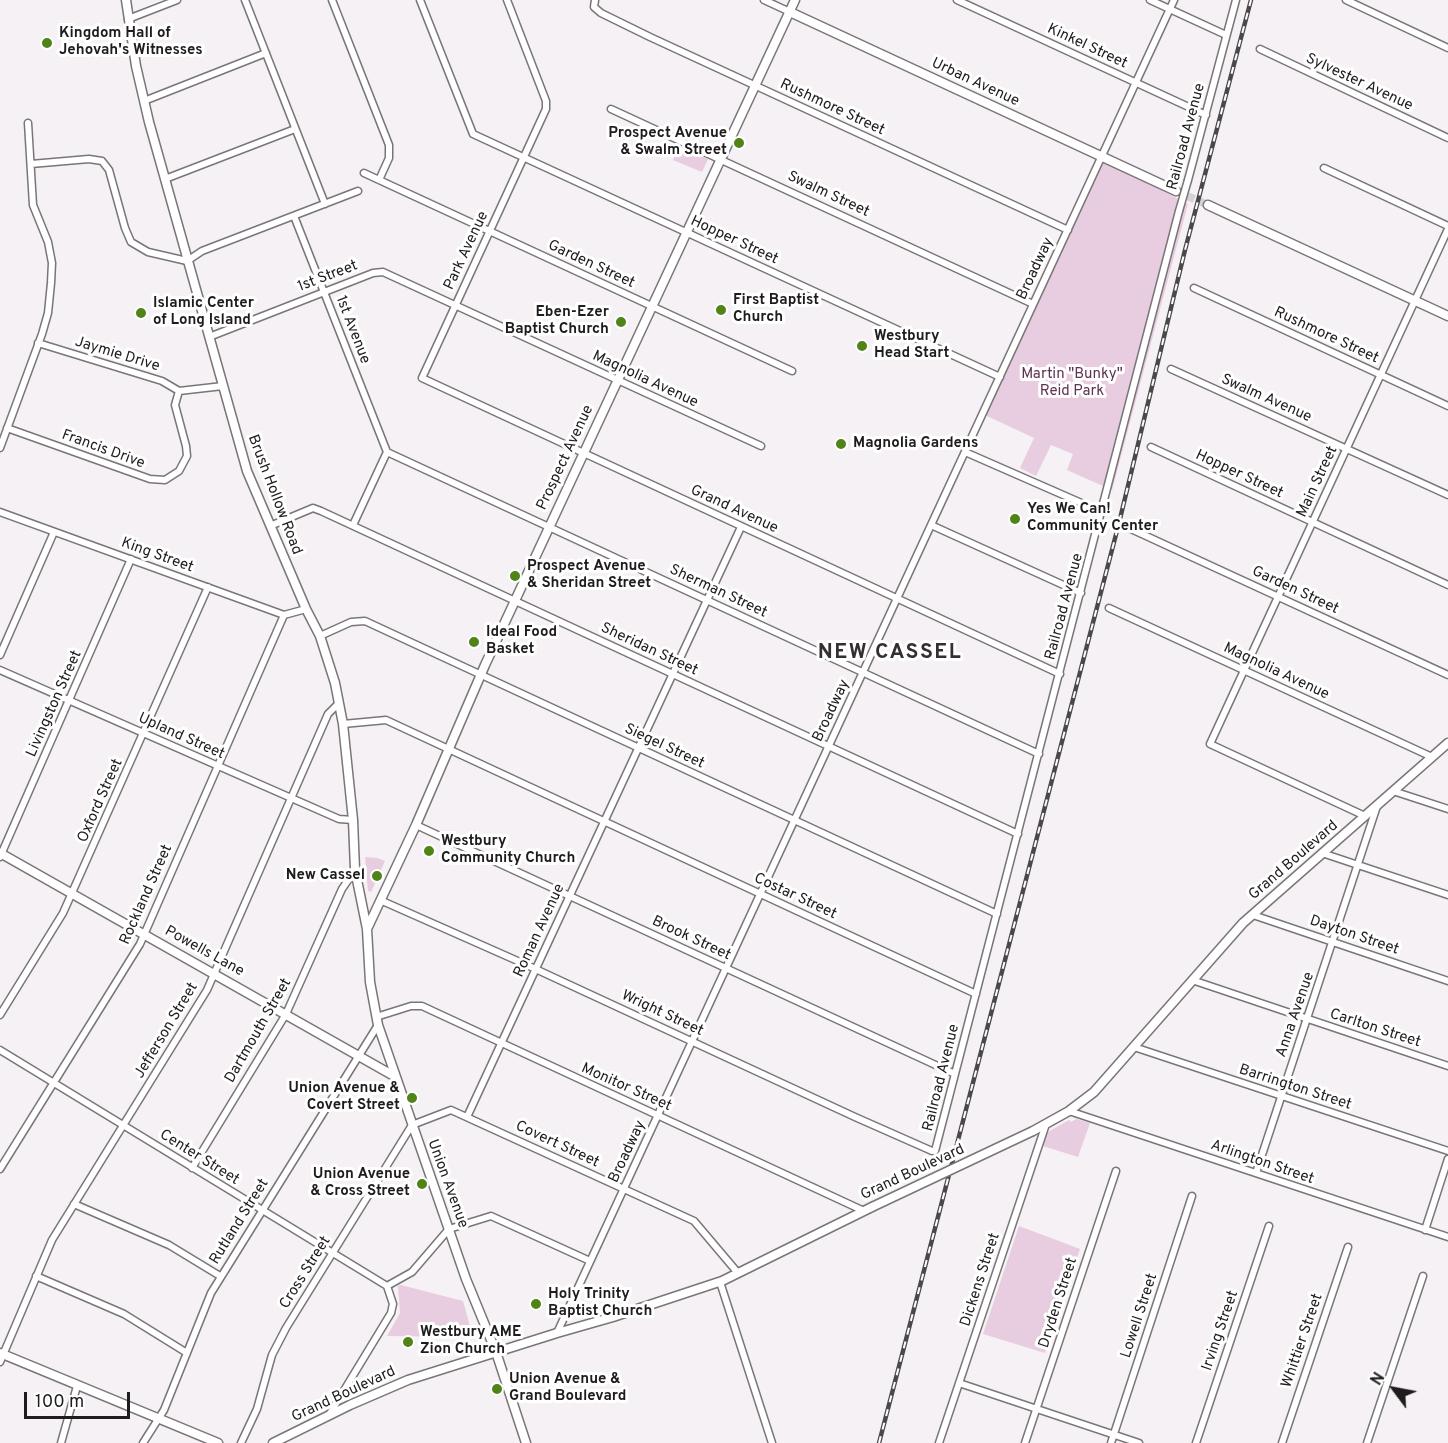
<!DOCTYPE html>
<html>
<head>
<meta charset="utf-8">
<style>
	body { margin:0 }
	#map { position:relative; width:1448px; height:1443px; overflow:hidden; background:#f5f1f4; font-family:Overpass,sans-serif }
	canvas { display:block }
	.north { position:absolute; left:1364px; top:1359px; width:60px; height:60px; -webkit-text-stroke:4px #fff; paint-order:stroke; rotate:302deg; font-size:16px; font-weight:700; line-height:24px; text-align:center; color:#1e1c1d }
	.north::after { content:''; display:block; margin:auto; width:21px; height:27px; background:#1e1c1d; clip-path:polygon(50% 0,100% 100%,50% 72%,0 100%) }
	.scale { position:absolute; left:24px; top:1392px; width:106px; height:27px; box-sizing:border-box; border:3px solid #1e1c1d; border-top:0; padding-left:8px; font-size:18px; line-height:21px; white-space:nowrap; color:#1e1c1d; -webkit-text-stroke:4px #fff; paint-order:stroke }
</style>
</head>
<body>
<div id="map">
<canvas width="1448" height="1443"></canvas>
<div class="north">N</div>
<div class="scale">100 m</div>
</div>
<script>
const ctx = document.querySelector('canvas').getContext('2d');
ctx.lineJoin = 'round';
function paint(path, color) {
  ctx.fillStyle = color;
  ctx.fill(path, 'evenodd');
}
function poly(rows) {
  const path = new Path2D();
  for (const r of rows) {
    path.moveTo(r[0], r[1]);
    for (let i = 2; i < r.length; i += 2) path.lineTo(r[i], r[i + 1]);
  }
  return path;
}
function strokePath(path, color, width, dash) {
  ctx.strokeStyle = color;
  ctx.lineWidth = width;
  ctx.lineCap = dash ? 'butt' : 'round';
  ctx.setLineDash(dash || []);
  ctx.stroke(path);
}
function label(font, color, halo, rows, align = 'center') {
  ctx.font = font + ' Overpass,sans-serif';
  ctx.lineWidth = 6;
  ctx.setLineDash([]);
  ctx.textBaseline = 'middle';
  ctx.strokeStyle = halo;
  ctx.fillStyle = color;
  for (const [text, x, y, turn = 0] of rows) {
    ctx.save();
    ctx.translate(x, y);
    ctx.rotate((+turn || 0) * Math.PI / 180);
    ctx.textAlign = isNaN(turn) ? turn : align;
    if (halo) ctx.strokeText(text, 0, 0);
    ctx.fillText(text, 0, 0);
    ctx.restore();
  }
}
const green = poly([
	[679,146,708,159,702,172,673,160],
	[1104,161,1188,204,1112,490,1067,470,1073,454,1051,445,1036,476,1020,468,1034,438,985,415],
	[365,857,377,858,385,861,371,892,368,891],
	[1076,1119,1090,1123,1078,1157,1043,1146,1048,1132,1069,1120,1071,1122],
	[1019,1226,1080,1249,1045,1353,983,1334],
	[401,1285,463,1301,473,1337,387,1336,400,1313,398,1286]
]);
const secondaryTunnel = poly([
	[1176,191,1208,205]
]);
const street = poly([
	[245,0,325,204],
	[332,0,389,145,389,158,379,180],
	[420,0,473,134,1000,377],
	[507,0,546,101,546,109,422,378,1060,674],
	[595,0,594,7,601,13,650,37,1068,230],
	[764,0,790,12],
	[957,0,1206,115],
	[1150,0,1226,35],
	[1346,0,1448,48],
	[128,19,177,0],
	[1260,49,1448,138],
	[144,101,266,53],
	[611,109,1033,304],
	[31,164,89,159,102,161,109,170,125,228,131,242,148,252,187,261,202,251,358,191],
	[1324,168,1448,226],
	[364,173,792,371],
	[165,179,295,129],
	[1188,180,1236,0],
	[294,216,387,452],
	[1194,288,1448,406],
	[209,337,373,273,383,272,761,446],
	[38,343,162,381,179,391,223,386],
	[1171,369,1448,495],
	[7,428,150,479,165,480,179,471,187,456,186,446,175,405,179,391],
	[1151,447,1448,585],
	[0,448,42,334,48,313,51,283,52,263,48,242,33,205,28,123],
	[387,452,1039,754],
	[965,452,1102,512],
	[0,512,284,615,306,609],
	[353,525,387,452],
	[931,525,1081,593],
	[270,526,313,508,321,511,1018,834],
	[1131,529,1448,675],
	[1109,608,1432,757],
	[320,636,351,622,365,621,997,914],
	[0,655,54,532],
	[0,670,339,819,353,820],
	[343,724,386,720,976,994],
	[1393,791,1448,809],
	[1365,816,1210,744,1448,229],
	[416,825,955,1074],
	[1322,853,1448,895],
	[0,857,131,559],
	[380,900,529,966,855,1117,932,1151,935,1151,1179,211],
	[1253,915,1448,981],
	[1192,980,1448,1066],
	[0,1015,63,913,208,587],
	[376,1017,411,1006,422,1006,864,1211],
	[1134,1047,1448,1151],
	[0,1050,387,1286],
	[1069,1111,1448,1237],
	[467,1117,741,527],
	[192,1168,286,1014,342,889,355,870],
	[0,1169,140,944,284,615],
	[1256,1173,1377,806],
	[74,1204,169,1245,220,1276],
	[1425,1230,1448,1159],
	[36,1276,124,1314,187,1353],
	[720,1282,772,1443],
	[387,1286,412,1272,449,1229,491,1216,590,1261],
	[557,1333,1174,0],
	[0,1362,52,1240,207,990,328,714,338,704],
	[959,1383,1139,1443],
	[329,1415,391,1313,393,1304,387,1286],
	[61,1443,77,1386],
	[143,1443,164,1410,211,1293,378,1025],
	[241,1443,257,1409,272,1355,286,1328,412,1125,451,1110,694,1221,738,1273],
	[939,1443,1046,1124],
	[1025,1443,1116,1171],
	[1111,1443,1192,1196],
	[1196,1443,1269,1226],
	[1282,1443,1348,1247],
	[1367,1443,1423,1276]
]);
const secondary = poly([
	[126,0,136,66,149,122,247,471,306,609,320,636,335,683,343,724,353,820,355,870,367,929,370,982,378,1025,466,1279,496,1352,526,1443],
	[790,12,1176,191],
	[1208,205,1448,316],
	[0,853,394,1076],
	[367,929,416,825,485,665,795,0],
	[1033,1131,1069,1111,1094,1092,1243,923,1448,743],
	[0,1353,218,1443],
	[273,1443,350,1405,408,1380,557,1333,613,1317,722,1281,872,1207]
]);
const rail = poly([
	[879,1443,1119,523,1185,250,1251,0]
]);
const streetBridge = poly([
	[1179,211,1188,180]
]);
const secondaryBridge = poly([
	[872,1207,1033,1131]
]);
const markers = [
	[47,43,6,"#508318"],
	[739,143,6,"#508318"],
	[721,310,6,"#508318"],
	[141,313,6,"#508318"],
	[621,322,6,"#508318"],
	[862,346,6,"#508318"],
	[841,444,6,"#508318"],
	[1015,519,6,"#508318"],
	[515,576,6,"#508318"],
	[474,642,6,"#508318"],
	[429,851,6,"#508318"],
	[377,876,6,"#508318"],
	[412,1098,6,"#508318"],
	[422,1184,6,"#508318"],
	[536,1304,6,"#508318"],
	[408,1342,6,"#508318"],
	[497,1389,6,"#508318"]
];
const poiNames = [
	["Kingdom Hall of",59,34],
	["Jehovah's Witnesses",59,51],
	["Prospect Avenue",727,134,"right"],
	["& Swalm Street",727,151,"right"],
	["First Baptist",733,301],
	["Church",733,318],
	["Islamic Center",153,304],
	["of Long Island",153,321],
	["Eben-Ezer",609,313,"right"],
	["Baptist Church",609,330,"right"],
	["Westbury",874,337],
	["Head Start",874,354],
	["Magnolia Gardens",853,444],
	["Yes We Can!",1027,510],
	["Community Center",1027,527],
	["Prospect Avenue",527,567],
	["& Sheridan Street",527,584],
	["Ideal Food",486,633],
	["Basket",486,650],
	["Westbury",441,842],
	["Community Church",441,859],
	["New Cassel",365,876,"right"],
	["Union Avenue &",400,1089,"right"],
	["Covert Street",400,1106,"right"],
	["Union Avenue",410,1175,"right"],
	["& Cross Street",410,1192,"right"],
	["Holy Trinity",548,1295],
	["Baptist Church",548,1312],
	["Westbury AME",420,1333],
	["Zion Church",420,1350],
	["Union Avenue &",509,1380],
	["Grand Boulevard",509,1397]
];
const streetNames = [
	["Kinkel Street",1087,47,25],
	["Urban Avenue",975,83,25],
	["Sylvester Avenue",1359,83,25],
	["Rushmore Street",832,108,25],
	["Railroad Avenue",1187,137,-75],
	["Swalm Street",828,195,25],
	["Hopper Street",734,241,25],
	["Park Avenue",467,251,-65],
	["Garden Street",591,265,25],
	["Broadway",1036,269,-65],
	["1st Street",328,277,-21],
	["1st Avenue",352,330,69],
	["Rushmore Street",1326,336,25],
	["Jaymie Drive",117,355,17],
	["Magnolia Avenue",645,380,25],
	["Swalm Avenue",1266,399,24],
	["Francis Drive",103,450,20],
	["Prospect Avenue",566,458,-65],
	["Hopper Street",1239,475,25],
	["Main Street",1318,482,-65],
	["Brush Hollow Road",274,495,69],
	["Grand Avenue",734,510,25],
	["King Street",157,556,20],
	["Garden Street",1295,591,25],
	["Sherman Street",718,592,25],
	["Railroad Avenue",1065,607,-75],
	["Sheridan Street",649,650,25],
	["Magnolia Avenue",1276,672,25],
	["Livingston Street",55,704,-66],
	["Broadway",832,711,-65],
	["Upland Street",181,737,24],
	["Siegel Street",664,747,25],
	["Oxford Street",101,801,-66],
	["Grand Boulevard",1294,861,-41],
	["Rockland Street",147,895,-66],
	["Costar Street",795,897,25],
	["Roman Avenue",540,931,-65],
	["Dayton Street",1354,936,19],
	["Brook Street",691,939,25],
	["Powells Lane",204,952,29],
	["Wright Street",662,1014,25],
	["Anna Avenue",1296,1015,-71],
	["Carlton Street",1375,1029,18],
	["Jefferson Street",167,1031,-59],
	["Dartmouth Street",259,1031,-60],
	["Railroad Avenue",942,1078,-76],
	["Monitor Street",626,1088,24],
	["Barrington Street",1295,1088,18],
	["Covert Street",557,1145,25],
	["Broadway",628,1152,-65],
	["Center Street",199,1158,32],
	["Arlington Street",1262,1163,19],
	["Grand Boulevard",913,1173,-25],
	["Union Avenue",447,1184,70],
	["Rutland Street",240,1222,-58],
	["Cross Street",306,1273,-58],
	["Dickens Street",981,1280,-72],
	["Dryden Street",1059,1303,-72],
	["Lowell Street",1140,1316,-72],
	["Irving Street",1221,1331,-71],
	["Whittier Street",1303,1341,-71],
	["Grand Boulevard",344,1395,-25]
];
const parkNames = [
	["Martin \"Bunky\"",1072,375],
	["Reid Park",1072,392]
];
const districtNames = [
	["NEW CASSEL",890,654]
];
paint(green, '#e8ccdf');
strokePath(secondaryTunnel, '#d5d1d4', 8, [8, 4]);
strokePath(street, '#797578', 9);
strokePath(secondary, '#797578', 11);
strokePath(street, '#fff', 6);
strokePath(secondary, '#fff', 8);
strokePath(rail, '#4a4849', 4.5);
strokePath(rail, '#fff', 2, [7]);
strokePath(streetBridge, '#797578', 9, []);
strokePath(secondaryBridge, '#797578', 11, []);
strokePath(streetBridge, '#fff', 6);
strokePath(secondaryBridge, '#fff', 8);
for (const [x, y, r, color] of markers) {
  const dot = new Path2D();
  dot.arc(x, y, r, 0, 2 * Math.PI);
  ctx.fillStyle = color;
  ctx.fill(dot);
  strokePath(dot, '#fff', 2);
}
label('bold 15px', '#1e1c1d', '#fff', poiNames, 'left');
label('15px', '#1e1c1d', '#fff', streetNames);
label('15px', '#5f3153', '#fff', parkNames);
ctx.letterSpacing = '1.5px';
label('bold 21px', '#332f32', '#fff', districtNames);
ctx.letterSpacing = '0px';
</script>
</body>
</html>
